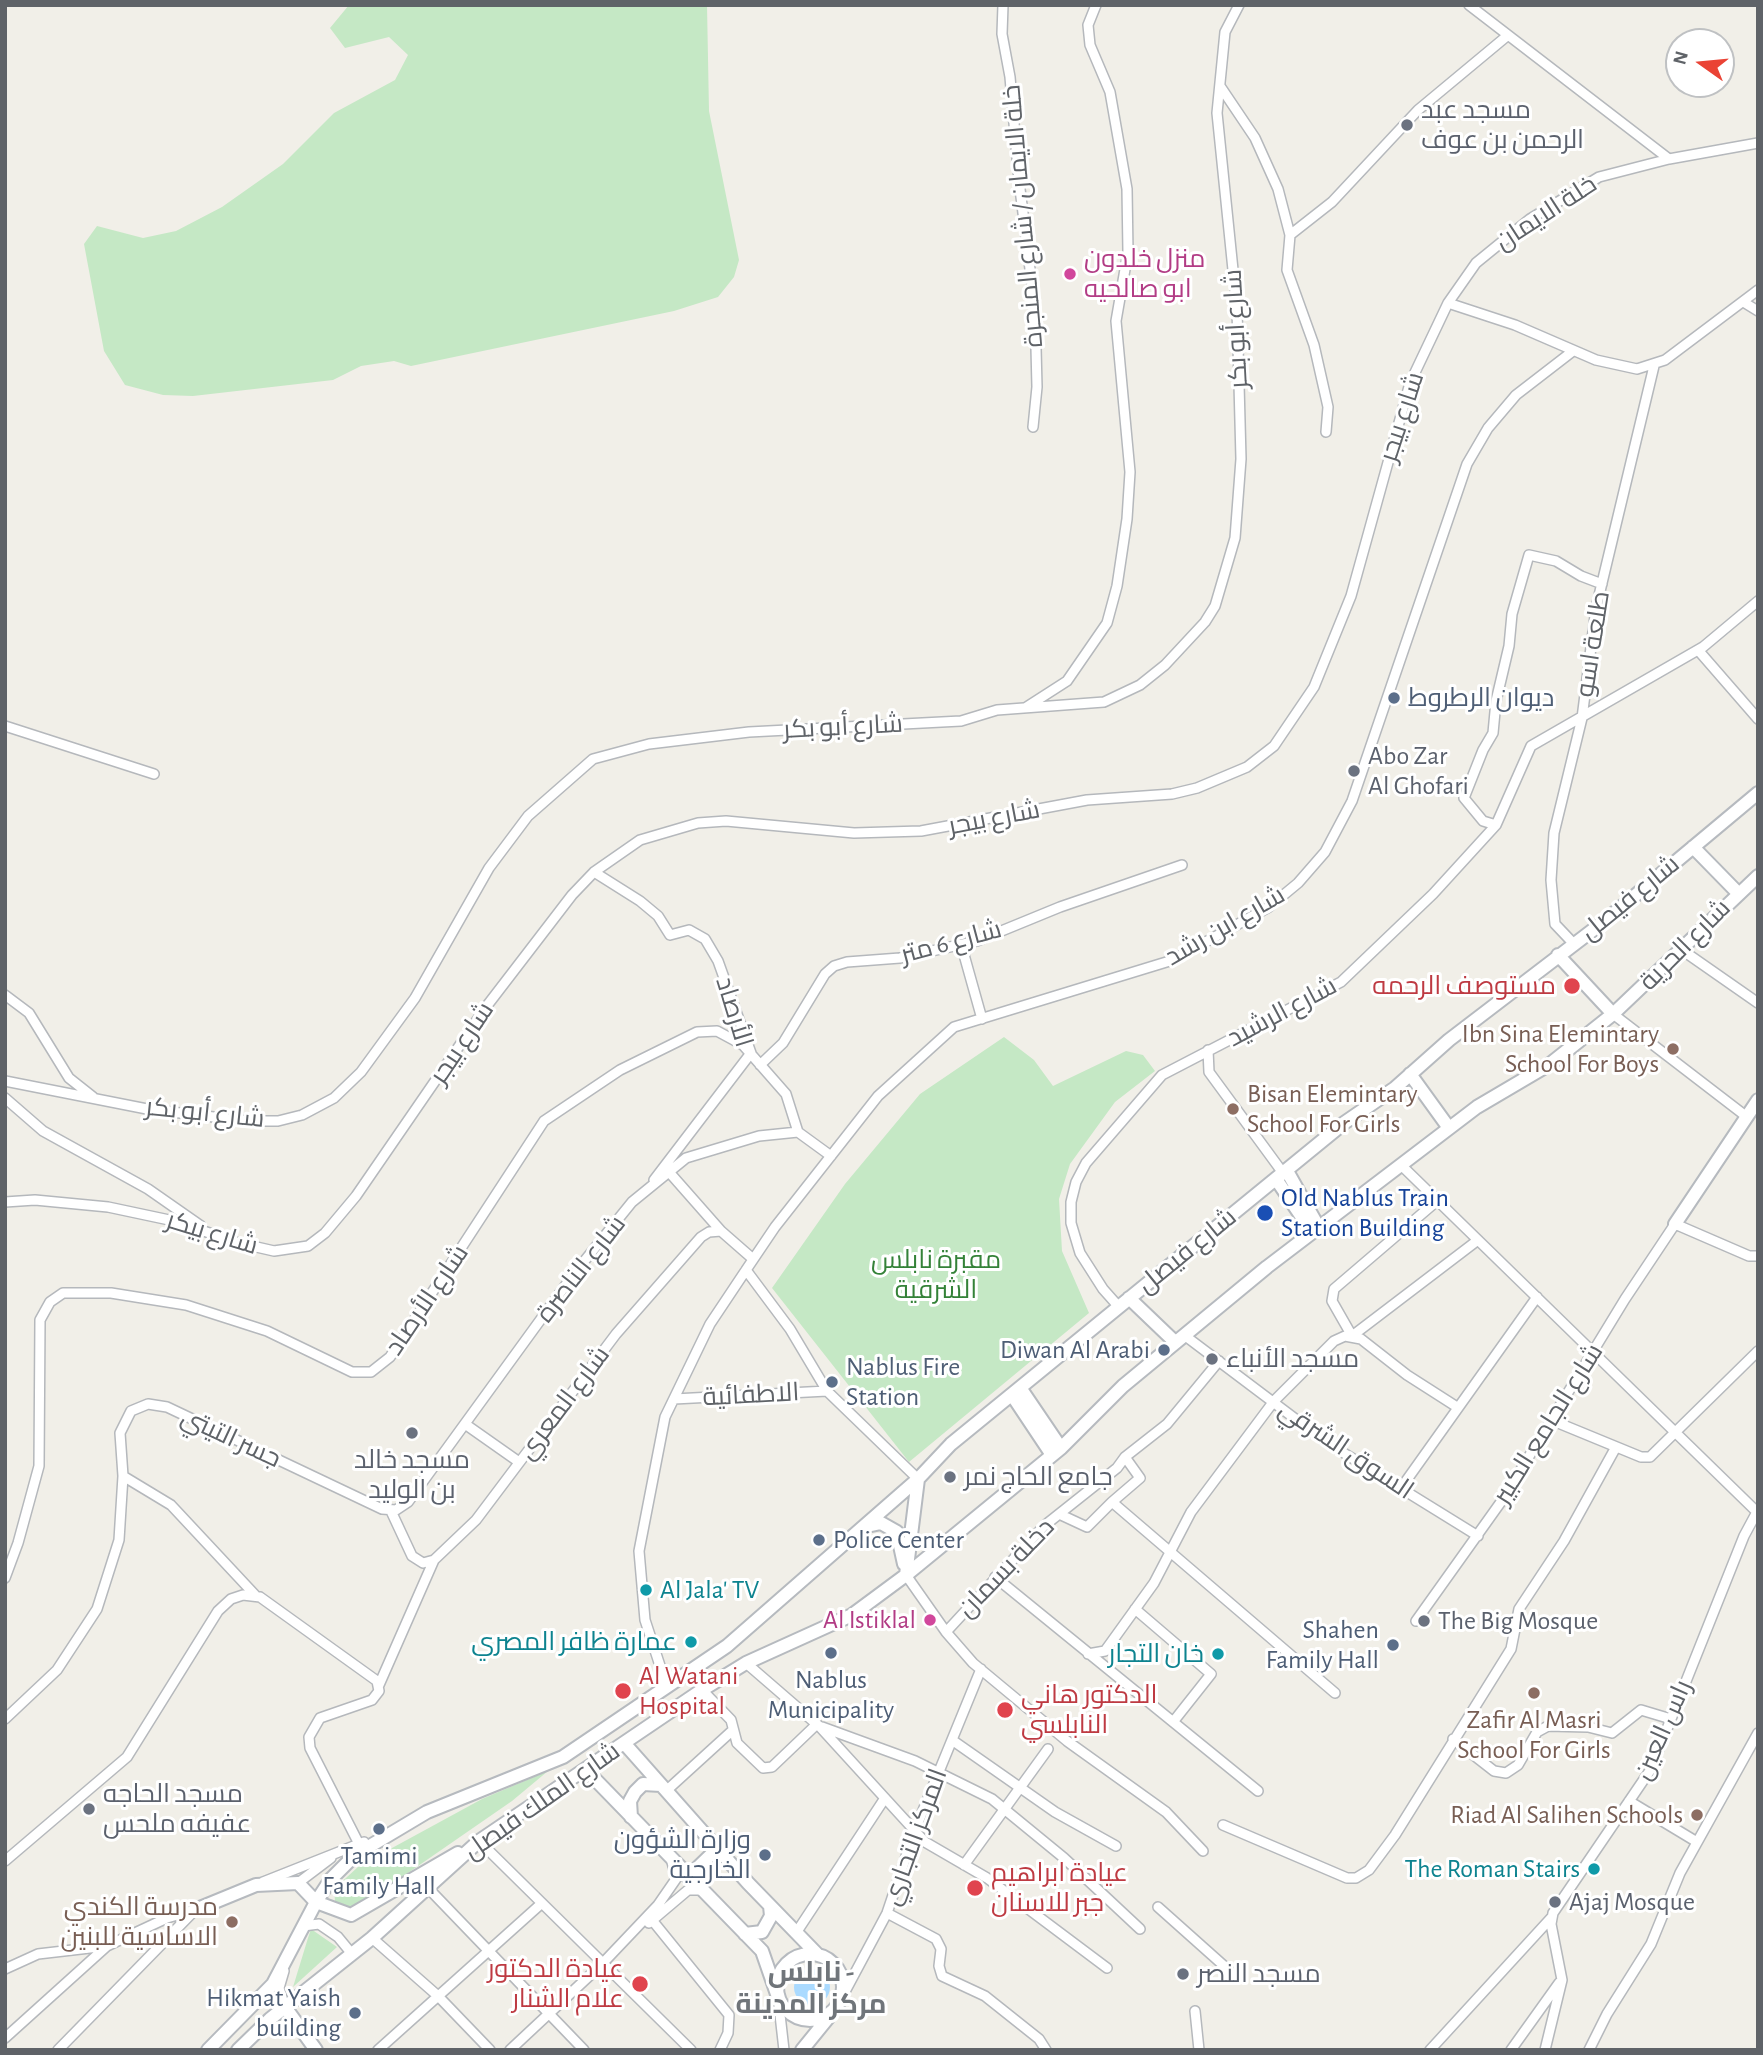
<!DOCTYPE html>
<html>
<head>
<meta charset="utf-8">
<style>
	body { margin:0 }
	#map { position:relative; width:1763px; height:2055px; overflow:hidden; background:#f1efe8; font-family:"Alegreya Sans",sans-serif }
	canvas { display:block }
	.frame { position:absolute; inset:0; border:7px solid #5f6368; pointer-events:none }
	.north { position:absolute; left:1665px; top:28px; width:70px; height:70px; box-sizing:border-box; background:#fff; border:2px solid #bfc1c3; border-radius:50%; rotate:285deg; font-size:19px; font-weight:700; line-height:28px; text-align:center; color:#5f6368 }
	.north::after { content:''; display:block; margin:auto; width:24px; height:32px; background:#ea4335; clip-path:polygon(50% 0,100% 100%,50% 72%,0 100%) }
</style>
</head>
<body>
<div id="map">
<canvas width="1763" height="2055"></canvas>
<div class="frame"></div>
<div class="north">N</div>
</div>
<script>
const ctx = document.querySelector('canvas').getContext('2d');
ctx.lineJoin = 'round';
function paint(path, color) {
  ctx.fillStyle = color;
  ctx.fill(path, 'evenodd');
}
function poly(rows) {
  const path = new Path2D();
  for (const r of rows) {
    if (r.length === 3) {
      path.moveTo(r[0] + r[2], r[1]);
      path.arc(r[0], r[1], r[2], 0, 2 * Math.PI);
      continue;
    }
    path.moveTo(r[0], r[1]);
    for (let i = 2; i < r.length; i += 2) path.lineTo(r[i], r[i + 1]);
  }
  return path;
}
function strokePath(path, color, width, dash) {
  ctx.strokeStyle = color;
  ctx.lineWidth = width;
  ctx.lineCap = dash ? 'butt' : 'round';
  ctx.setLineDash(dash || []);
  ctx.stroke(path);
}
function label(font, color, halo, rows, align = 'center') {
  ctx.font = font + ' "Alegreya Sans",Cairo,sans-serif';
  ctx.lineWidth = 6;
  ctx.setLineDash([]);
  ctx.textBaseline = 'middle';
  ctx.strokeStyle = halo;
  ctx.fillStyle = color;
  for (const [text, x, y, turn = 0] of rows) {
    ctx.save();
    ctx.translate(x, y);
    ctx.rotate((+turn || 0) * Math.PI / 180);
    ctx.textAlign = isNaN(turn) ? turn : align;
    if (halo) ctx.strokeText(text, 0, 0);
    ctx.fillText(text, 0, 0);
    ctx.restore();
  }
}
const green = poly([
	[349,5,707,5,709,111,739,260,734,277,718,297,674,311,411,366,394,361,361,366,333,380,193,396,163,395,125,385,104,351,84,244,97,226,143,238,176,231,222,207,283,164,334,113,395,80,408,55,389,37,345,48,330,28],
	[1004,1037,1034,1060,1053,1086,1126,1051,1143,1055,1155,1071,1115,1102,1070,1164,1059,1199,1062,1251,1089,1313,909,1462,772,1288,845,1184,920,1094],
	[548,1771,512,1801,379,1893,351,1910,341,1909,335,1901,334,1889,359,1866,482,1799],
	[311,1929,337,1947,293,1987,308,1938]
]);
const water = poly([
	[812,1987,18]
]);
const street = poly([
	[1003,5,1002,34,1010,77,1019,181,1035,309,1037,387,1033,427],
	[1469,5,1669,159],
	[1220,86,1255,138,1278,189,1290,235,1287,270,1314,345,1328,407,1326,432],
	[1290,235,1332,202,1418,110,1507,36],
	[1448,303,1515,325,1596,360,1637,369,1665,360,1758,290],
	[1745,303,1758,311],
	[1698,650,1758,719],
	[1025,708,1067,681,1107,623,1117,586,1127,519,1130,472,1116,321,1128,252,1127,189,1110,92,1090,45,1088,25,1096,5],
	[5,726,154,774],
	[1496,825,1483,821,1464,798,1483,750,1493,733,1496,701,1509,646,1512,614,1529,555,1556,561,1581,576,1602,584],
	[594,872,640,901,658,916,670,935,689,930,705,939,718,961,751,1053,654,1180],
	[1573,943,1555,924,1551,880,1554,833,1582,718,1596,608,1654,366],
	[961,944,982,1019],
	[1682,950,1758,1003],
	[5,995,29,1013,69,1078,93,1097],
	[1613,1014,1747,1117],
	[1208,1050,1209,1072,1283,1173],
	[760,1065,783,1043,825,974,834,966,847,962,900,958,977,941,1060,907,1182,865],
	[5,1081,147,1109,247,1121,278,1121,302,1115,334,1098,361,1072,415,998,489,868,528,816,593,759,649,744,749,732,961,721,997,710,1104,702,1140,685,1165,665,1205,622,1215,606,1235,538,1241,459,1237,309,1217,113,1225,32,1239,5],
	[5,1098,43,1131,148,1189,201,1226],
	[1401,1165,1757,1512],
	[669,1172,721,1231],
	[1438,1200,1334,1289,1332,1301,1352,1336,1478,1240],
	[5,1202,35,1200,108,1207,174,1221,239,1243,274,1251,308,1246,325,1233,356,1196,486,1007,572,895,594,872,640,840,698,823,726,821,854,833,921,831,1087,800,1172,794,1197,788,1247,767,1274,746,1314,687,1351,596,1410,383,1448,303,1476,263,1530,219,1599,177,1669,159,1758,143],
	[746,1270,790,1329,827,1391,918,1479],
	[1119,1307,1103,1289,1080,1253,1071,1223,1071,1202,1076,1182,1086,1163,1162,1075,1341,982,1433,894,1496,825,1531,746,1703,647,1758,601],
	[1184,1335,1326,1442,1478,1536],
	[674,1399,827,1391],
	[1551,1420,1641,1457,1650,1457,1758,1351],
	[465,1424,519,1462],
	[1401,1488,1537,1297],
	[1112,1502,1140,1478,1125,1457],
	[391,1511,412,1556,423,1563,434,1560,476,1520,616,1334,701,1237,709,1232,721,1231,753,1259],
	[1059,1514,1087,1527,1112,1502,1335,1693],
	[906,1575,946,1632,973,1663,1067,1741,1166,1812,1203,1851],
	[995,1577,1258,1791],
	[5,1578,18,1543,39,1466,40,1320,50,1302,63,1293,111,1293,186,1305,267,1331,352,1372,371,1372,390,1357,544,1121,620,1070,697,1032,717,1031,743,1045,786,1094,798,1132],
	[256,1596,171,1505,123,1476,120,1433,131,1411,148,1404,167,1407,382,1509,396,1510,408,1502,573,1275,632,1202,686,1158,759,1136,798,1132,831,1156],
	[1135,1609,1211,1674,1173,1722],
	[1416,1621,1503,1499,1625,1299,1675,1224,1749,1256,1758,1256],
	[946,1632,1044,1526,1117,1468,1125,1457,1167,1424,1219,1361],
	[1088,1654,1105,1651,1154,1583,1191,1512,1274,1401,1334,1341,1345,1336,1361,1339,1407,1375,1457,1407],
	[746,1663,820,1727,925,1842,987,1878,1107,1968],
	[379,1685,434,1560],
	[667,1687,645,1620,639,1551,665,1417,710,1324,746,1270,775,1227,878,1096,954,1027,1173,960,1269,907,1298,883,1325,852,1352,801,1467,464,1488,428,1516,395,1573,351],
	[702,1690,731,1720,737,1743,763,1768,772,1767,817,1724],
	[5,1719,57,1670,97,1609,119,1540,123,1476],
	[822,1727,915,1761,992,1799,1064,1858,1140,1929],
	[1453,1739,1494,1771,1506,1773,1518,1765,1537,1732,1548,1726,1588,1727,1612,1733,1641,1710,1671,1719],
	[952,1740,1055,1812,1116,1846],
	[666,1791,733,1730],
	[1629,1801,1697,1842],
	[1223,1825,1347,1878,1356,1878,1369,1870,1395,1835,1511,1649,1519,1609,1564,1541,1616,1447],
	[479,1841,691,2050],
	[5,1861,127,1757,218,1611,231,1599,243,1595,260,1597,377,1681,379,1691,372,1700,320,1718,309,1737,310,1748,359,1844],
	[964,1865,1048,1749],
	[263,1882,364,1842],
	[298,1883,331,1858],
	[428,1888,584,2050],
	[1158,1907,1232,1973],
	[887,1913,936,1939,941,1949,939,1966,942,1976,985,1996,1039,2039,1046,2050],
	[652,1920,729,2015,728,2033,720,2050],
	[649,1923,688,1890,701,1890],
	[303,1926,319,1924,338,1937,352,1954],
	[796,1933,885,1798],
	[372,1938,438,1996,490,2050],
	[5,1969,38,1954,107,1946],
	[284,1971,279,1988,285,2007],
	[778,1997,784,2050],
	[840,2001,887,1913,915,1830,981,1669],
	[1195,2011,1199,2050],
	[5,2038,107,1946,167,1918,198,1909],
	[58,2050,194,1911],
	[378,2050,542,1903],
	[510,2050,602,1964,658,1905,676,1879,672,1862],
	[1430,2050,1551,1918],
	[1511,2050,1559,1983],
	[1545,2050,1562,1980,1551,1924,1553,1913,1651,1769,1744,1536,1758,1510],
	[1589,2050,1607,2014,1651,1944,1680,1873,1758,1733]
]);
const secondary = poly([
	[1693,847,1738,893],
	[1558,955,1613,1014],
	[1410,1074,1449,1128],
	[1287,1171,1319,1228],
	[1276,1179,1312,1232],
	[1675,1224,1758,1100],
	[1129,1298,1175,1342],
	[1021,1389,1061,1448],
	[1012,1395,1052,1455],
	[867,1526,881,1523,897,1532,904,1564],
	[906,1575,918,1479],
	[624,1743,748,1883,817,1954],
	[586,1770,762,1951,778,1997],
	[631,1817,630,1801,635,1792,643,1784,661,1785],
	[688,1877,717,1849],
	[195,1910,256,1885,298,1883,316,1902,351,1915,458,1853],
	[745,1934,762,1932,771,1916,770,1906],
	[810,1987,33],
	[285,2007,316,2050],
	[208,2050,273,1984,316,1902,331,1879,355,1855,427,1812,563,1757,727,1646,918,1479,951,1444,1344,1123,1395,1088,1449,1040,1606,920,1758,793],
	[238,2050,270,2019,372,1938,479,1841,702,1690,746,1663,852,1615,906,1575,1061,1448,1123,1386,1267,1267,1477,1107,1550,1064,1613,1014,1758,876],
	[802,2050,828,2018]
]);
const markers = [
	[1407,125,7,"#6b7280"],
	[1070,274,7,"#d1479c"],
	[1394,698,7,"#5c6f8a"],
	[1354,771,7,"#6b7280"],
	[1572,986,9,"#e0444e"],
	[1673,1049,7,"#8d6e63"],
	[1233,1109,7,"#8d6e63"],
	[1265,1213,9,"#1a4fb4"],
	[1164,1350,7,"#5c6f8a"],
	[1212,1359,7,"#6b7280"],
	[832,1382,7,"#5c6f8a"],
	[412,1433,7,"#6b7280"],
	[950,1477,7,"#6b7280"],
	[819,1540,7,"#5c6f8a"],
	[646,1590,7,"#0f9aa8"],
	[930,1620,7,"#d1479c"],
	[1424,1621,7,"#6b7280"],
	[691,1642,7,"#0f9aa8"],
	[1393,1645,7,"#5c6f8a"],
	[831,1653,7,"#5c6f8a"],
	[1218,1654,7,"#0f9aa8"],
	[623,1691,9,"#e0444e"],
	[1534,1693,7,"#8d6e63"],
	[1005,1710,9,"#e0444e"],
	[89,1809,7,"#6b7280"],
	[1697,1815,7,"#8d6e63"],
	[379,1829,7,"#5c6f8a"],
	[765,1855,7,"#5c6f8a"],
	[1594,1869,7,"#0f9aa8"],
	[975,1888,9,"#e0444e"],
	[1555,1902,7,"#6b7280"],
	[232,1922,7,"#8d6e63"],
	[1183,1974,7,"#6b7280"],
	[640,1984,9,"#e0444e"],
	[355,2013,7,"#5c6f8a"]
];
const worshipNames = [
	["مسجد عبد",1421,110],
	["الرحمن بن عوف",1421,140],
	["Abo Zar",1368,756],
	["Al Ghofari",1368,786],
	["مسجد الأنباء",1226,1359],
	["مسجد خالد",412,1460,"center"],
	["بن الوليد",412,1490,"center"],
	["جامع الحاج نمر",964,1477],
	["The Big Mosque",1438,1621],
	["مسجد الحاجه",103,1794],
	["عفيفه ملحس",103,1824],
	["Ajaj Mosque",1569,1902],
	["مسجد النصر",1197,1974]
];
const streetNames = [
	["خلة الايمان",1546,213,-33],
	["خلة الايمان / شارع المنجرة",1023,216,-95],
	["شارع أبو بكر",1236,329,-93],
	["شارع بيجر",1402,417,-72],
	["طلعة اسو",1593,644,-81],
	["شارع أبو بكر",843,727,-3],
	["شارع بيجر",994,818,-11],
	["شارع فيصل",1630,898,-39],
	["شارع ابن رشد",1225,926,-30],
	["شارع 6 متر",951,942,-15],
	["شارع الحرية",1685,945,-45],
	["الأرصاد",734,1012,73],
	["شارع الرشيد",1282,1012,-28],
	["شارع بيجر",462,1043,-56],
	["شارع أبو بكر",205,1113,6],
	["شارع بيكر",212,1233,17],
	["شارع فيصل",1187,1251,-39],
	["شارع الناصرة",581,1269,-52],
	["شارع الأرصاد",427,1300,-56],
	["الاطفائية",751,1395,-3],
	["شارع المعري",564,1403,-53],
	["شارع الجامع الكبير",1548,1424,-58],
	["جسر التيتي",231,1438,25],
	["السوق الشرقي",1346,1450,34],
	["دخلة بسمان",1006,1568,-46],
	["راس العين",1663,1730,-66],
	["شارع الملك فيصل",542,1801,-35],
	["المركز التجاري",915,1837,-70]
];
const hotelNames = [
	["منزل خلدون",1084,259],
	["ابو صالحيه",1084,289],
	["Al Istiklal",916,1620,"right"]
];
const serviceNames = [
	["ديوان الرطروط",1408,698,"left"],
	["Diwan Al Arabi",1150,1350],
	["Nablus Fire",846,1367,"left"],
	["Station",846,1397,"left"],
	["Police Center",833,1540,"left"],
	["Shahen",1379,1630],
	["Family Hall",1379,1660],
	["Nablus",831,1680,"center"],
	["Municipality",831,1710,"center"],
	["وزارة الشؤون",751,1840],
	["الخارجية",751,1870],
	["Tamimi",379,1856,"center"],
	["Family Hall",379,1886,"center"],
	["Hikmat Yaish",341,1998],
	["building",341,2028]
];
const healthNames = [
	["مستوصف الرحمه",1556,986,"right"],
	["Al Watani",639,1676],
	["Hospital",639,1706],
	["الدكتور هاني",1021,1695],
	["النابلسي",1021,1725],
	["عيادة ابراهيم",991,1873],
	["جبر للاسنان",991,1903],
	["عيادة الدكتور",624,1969,"right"],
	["علام الشنار",624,1999,"right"]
];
const educationNames = [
	["Ibn Sina Elemintary",1659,1034],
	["School For Boys",1659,1064],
	["Bisan Elemintary",1247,1094,"left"],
	["School For Girls",1247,1124,"left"],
	["Zafir Al Masri",1534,1720,"center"],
	["School For Girls",1534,1750,"center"],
	["Riad Al Salihen Schools",1683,1815],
	["مدرسة الكندي",218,1907],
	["الاساسية للبنين",218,1937]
];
const transitNames = [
	["Old Nablus Train",1281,1198],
	["Station Building",1281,1228]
];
const parkNames = [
	["مقبرة نابلس",936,1260],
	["الشرقية",936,1290]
];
const cultureNames = [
	["Al Jala' TV",660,1590,"left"],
	["عمارة ظافر المصري",677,1642],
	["خان التجار",1204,1654],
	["The Roman Stairs",1580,1869]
];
const neighbourhoodNames = [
	["نابلس -",811,1973],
	["مركز المدينة",811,2005]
];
paint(green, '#c5e8c5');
paint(water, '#aadaff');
strokePath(street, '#b5b8bc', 12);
strokePath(secondary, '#b6babf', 16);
strokePath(street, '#fff', 9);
strokePath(secondary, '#fff', 12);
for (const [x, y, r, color] of markers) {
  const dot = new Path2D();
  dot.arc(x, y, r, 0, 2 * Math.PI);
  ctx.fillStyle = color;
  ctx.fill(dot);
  strokePath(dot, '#fff', 2.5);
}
label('26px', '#5b616d', '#fff', worshipNames, 'left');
label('26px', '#5f6368', '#fff', streetNames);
label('26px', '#b23c85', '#fff', hotelNames, 'left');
label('26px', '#4e5e75', '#fff', serviceNames, 'right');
label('26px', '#be3a42', '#fff', healthNames, 'left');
label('26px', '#785e54', '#fff', educationNames, 'right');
label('26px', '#164399', '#fff', transitNames, 'left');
label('26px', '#348238', '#fff', parkNames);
label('26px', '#0d838f', '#fff', cultureNames, 'right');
label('bold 28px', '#70757a', '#fff', neighbourhoodNames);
</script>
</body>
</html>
